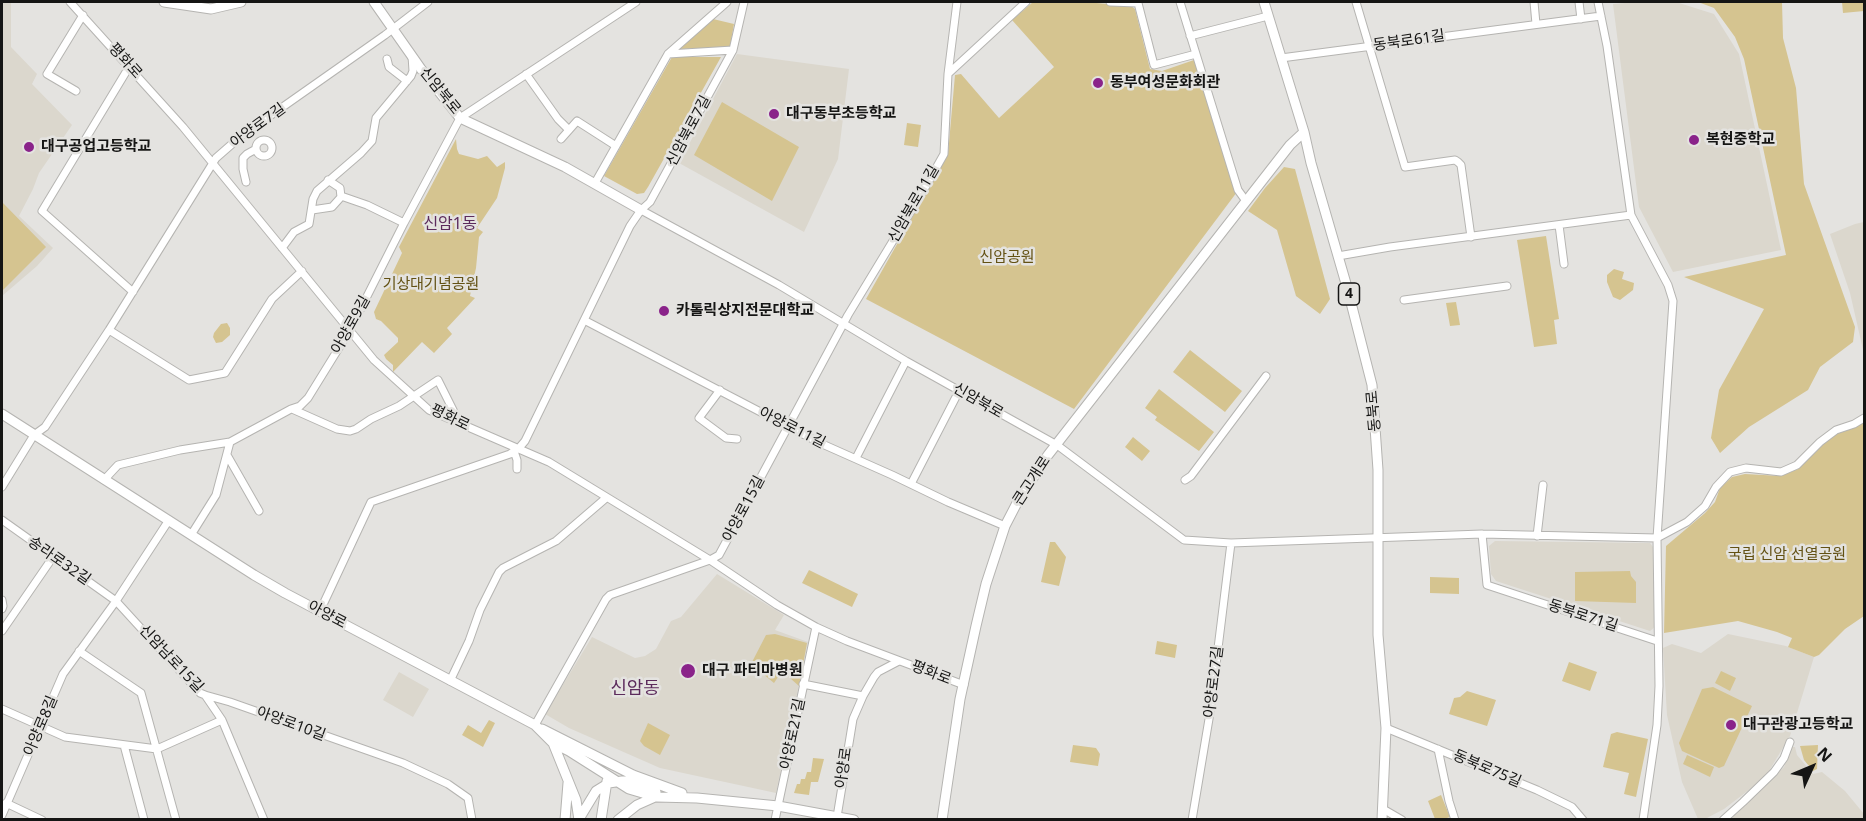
<!DOCTYPE html>
<html>
<head>
<meta charset="utf-8">
<style>
	body { margin:0 }
	#map { position:relative; width:1866px; height:821px; overflow:hidden; background:#e4e3e0; font-family:"Noto Sans",sans-serif }
	canvas { display:block }
	.frame { position:absolute; inset:0; border:3px solid #151514; pointer-events:none }
	.north { position:absolute; left:1782px; top:737px; width:60px; height:60px; -webkit-text-stroke:4px #e4e3e0; paint-order:stroke; rotate:46deg; font-size:16px; font-weight:700; line-height:24px; text-align:center; color:#151514 }
	.north::after { content:''; display:block; margin:auto; width:21px; height:27px; background:#151514; clip-path:polygon(50% 0,100% 100%,50% 72%,0 100%) }
</style>
</head>
<body>
<div id="map">
<canvas width="1866" height="821"></canvas>
<div class="frame"></div>
<div class="north">N</div>
</div>
<script>
const ctx = document.querySelector('canvas').getContext('2d');
ctx.lineJoin = 'round';
function paint(path, color) {
  ctx.fillStyle = color;
  ctx.fill(path, 'evenodd');
}
function poly(rows) {
  const path = new Path2D();
  for (const r of rows) {
    if (r.length === 3) {
      path.moveTo(r[0] + r[2], r[1]);
      path.arc(r[0], r[1], r[2], 0, 2 * Math.PI);
      continue;
    }
    path.moveTo(r[0], r[1]);
    for (let i = 2; i < r.length; i += 2) path.lineTo(r[i], r[i + 1]);
  }
  return path;
}
function strokePath(path, color, width, dash) {
  ctx.strokeStyle = color;
  ctx.lineWidth = width;
  ctx.lineCap = dash ? 'butt' : 'round';
  ctx.setLineDash(dash || []);
  ctx.stroke(path);
}
function label(font, color, halo, rows, align = 'center') {
  ctx.font = font + ' "Noto Sans","Noto Sans KR",sans-serif';
  ctx.lineWidth = 5;
  ctx.setLineDash([]);
  ctx.textBaseline = 'middle';
  ctx.strokeStyle = halo;
  ctx.fillStyle = color;
  for (const [text, x, y, turn = 0] of rows) {
    ctx.save();
    ctx.translate(x, y);
    ctx.rotate((+turn || 0) * Math.PI / 180);
    ctx.textAlign = isNaN(turn) ? turn : align;
    if (halo) ctx.strokeText(text, 0, 0);
    ctx.fillText(text, 0, 0);
    ctx.restore();
  }
}
const built = poly([
	[2,2,11,2,11,47,37,74,32,84,72,125,39,173,33,189,19,216,53,248,37,266,2,296],
	[1637,2,1676,2,1714,14,1739,54,1781,250,1673,272,1639,207,1613,4],
	[737,54,849,69,838,159,804,232,679,163],
	[1864,222,1864,354,1850,293,1830,234,1855,224],
	[1495,541,1650,543,1653,547,1655,627,1650,631,1496,581,1491,574,1489,546],
	[717,574,784,615,775,630,808,642,776,793,660,768,569,728,545,714,592,637,635,658,645,656,656,649,671,621,681,617],
	[1728,634,1786,646,1814,657,1790,736,1769,771,1758,783,1724,809,1705,819,1698,819,1682,782,1667,715,1663,648,1672,644,1701,653],
	[399,672,429,689,413,717,383,700],
	[1792,747,1795,747,1797,755,1813,774,1822,772,1845,791,1864,814,1864,820,1730,820,1784,767]
]);
const green = poly([
	[1033,2,1085,2,1131,6,1135,9,1150,69,1162,71,1194,60,1214,114,1237,192,1074,409,866,299,948,154,955,75,961,74,999,118,1054,67,1012,20],
	[1698,2,1782,2,1783,38,1796,88,1804,184,1855,327,1853,342,1820,367,1808,390,1749,427,1720,453,1711,438,1719,390,1764,309,1684,277,1786,255,1744,59,1735,37,1714,8],
	[1842,2,1864,2,1864,11,1843,13],
	[713,19,734,24,730,47,680,49],
	[672,57,721,57,648,187,644,193,637,194,604,176],
	[722,102,799,147,772,201,694,155],
	[907,123,921,125,918,147,904,145],
	[456,139,457,149,459,154,478,159,487,156,497,167,505,162,505,168,497,198,477,228,483,232,479,237,476,268,470,296,475,298,447,328,452,334,434,353,422,342,393,372,393,365,386,359,384,355,398,342,398,338,381,321,376,319,374,312,402,253,399,247],
	[1284,167,1295,169,1330,299,1320,314,1296,296,1277,230,1248,211,1265,188],
	[2,202,46,247,2,291],
	[1546,236,1559,319,1554,320,1557,344,1534,347,1517,240],
	[1614,269,1624,272,1622,279,1634,283,1633,290,1620,300,1613,297,1607,282,1607,275],
	[1456,302,1460,325,1450,326,1446,303],
	[227,323,230,328,230,335,222,342,216,343,213,337,214,333,221,324],
	[1190,350,1242,391,1225,412,1173,372],
	[1159,389,1214,432,1199,451,1155,420,1157,417,1145,408],
	[1864,421,1864,616,1845,629,1819,655,1814,657,1788,647,1792,638,1777,632,1738,621,1664,633,1666,546,1705,513,1715,502,1720,488,1732,477,1745,474,1781,476,1798,469,1835,433],
	[1133,437,1150,451,1142,461,1125,447],
	[1050,542,1055,542,1066,557,1059,586,1041,582],
	[809,570,858,594,852,607,802,583],
	[1630,571,1631,576,1636,582,1636,603,1575,601,1575,572],
	[1430,577,1459,578,1459,594,1430,593],
	[775,634,807,643,799,686,782,671,774,683,751,664,766,635],
	[1157,641,1177,645,1175,658,1155,654],
	[1569,662,1597,672,1590,691,1562,681],
	[1721,671,1736,678,1730,691,1715,683],
	[1713,687,1752,706,1724,766,1719,768,1682,751,1679,743,1702,689],
	[1467,691,1496,700,1487,726,1449,714,1454,698,1460,697],
	[489,720,495,723,483,747,462,735,468,725,481,733],
	[648,723,670,735,660,755,644,746,640,741],
	[1617,732,1648,739,1636,797,1624,794,1629,773,1603,767,1611,734],
	[1073,745,1096,748,1100,754,1098,766,1070,762],
	[1818,745,1817,769,1813,771,1804,760,1800,746],
	[1687,755,1714,767,1710,777,1683,764],
	[813,758,824,759,818,782,811,782,809,795,794,793,797,784,800,784,801,779,805,779,807,772,811,772],
	[1441,795,1450,817,1444,819,1435,819,1428,801]
]);
const minor = poly([
	[70,2,183,127,374,360,429,410,549,462,710,560,777,605,816,627,847,641,964,685],
	[1110,2,1138,3,1154,65,1196,54],
	[1180,2,1238,190,1246,201],
	[1356,2,1405,167,1455,160,1458,162,1461,165,1471,237],
	[1534,2,1536,24],
	[1579,2,1581,19],
	[1598,2,1607,46,1631,215,1668,285,1673,301,1657,538],
	[1190,36,1268,16],
	[668,54,733,50],
	[1281,58,1601,16],
	[387,59,389,67,407,81],
	[129,67,42,211,133,292],
	[949,73,1026,2],
	[526,74,558,119,569,130],
	[76,91,47,74,83,15],
	[561,139,577,121,616,146],
	[264,148,8],
	[246,182,243,169,243,158,247,154,256,149],
	[595,183,668,54,727,2],
	[341,196,367,205,404,223],
	[312,210,332,207,341,197,340,188,328,180],
	[641,210,779,285,906,361,1057,445,1184,540,1231,543,1482,534,1487,585,1657,641],
	[1559,225,1564,264],
	[282,248,294,232,309,224,313,199,317,191,361,153,372,141,376,118,411,76,413,71,412,56],
	[1338,256,1390,247,1631,215],
	[1404,300,1507,286],
	[584,320,820,443,892,475,948,502,1005,526],
	[109,330,189,380,225,373,272,299,302,271],
	[720,390,699,418,726,438,737,439],
	[292,409,337,429,350,431,356,429,371,419,399,406,438,380,455,414,454,421],
	[514,451,517,460,517,469],
	[227,455,259,511],
	[856,458,906,361],
	[104,480,118,465,180,450,230,442,291,409,300,406,308,398,350,330,404,223,460,118,636,2],
	[1185,480,1191,476,1266,376],
	[911,484,959,391],
	[2,487,34,435,45,427,109,330,216,158,240,137,385,35,428,2],
	[2,520,116,601,200,693,205,695,222,720,264,820],
	[1482,534,1657,538,1659,686,1657,725,1643,820],
	[191,535,216,495,230,442],
	[1537,536,1543,485],
	[1657,538,1687,522,1705,506,1716,487,1730,472,1746,468,1781,472,1797,465,1820,442,1836,430,1854,424,1864,418],
	[2,600,3,606,2,609],
	[320,611,371,502,510,454,519,448,525,441,630,226,641,210,650,202,733,50,744,2],
	[2,631,53,557],
	[79,651,141,693,176,820],
	[450,681,469,641,480,610,499,572,503,568,556,541,606,498],
	[803,684,863,696],
	[205,695,230,702,403,763,448,784,468,798,472,820],
	[2,709,65,737,157,749,222,720],
	[535,725,606,599,610,595,710,560,719,555,848,315,922,193,944,154,948,74,957,2],
	[1386,728,1537,790,1572,807,1583,820],
	[124,745,144,820],
	[1438,749,1449,801,1455,820],
	[6,803,42,820],
	[1383,809,1402,820],
	[2,815,63,674,116,601,169,520],
	[837,817,853,719,863,696,874,677,878,672,899,661],
	[775,820,816,627],
	[1192,820,1210,713,1231,543],
	[1723,820,1743,802,1774,772,1784,758,1790,742]
]);
const major = poly([
	[164,2,211,9,241,2],
	[374,2,421,69,460,118,565,167,641,210],
	[1264,2,1304,132,1311,163,1347,287,1372,385,1378,470,1378,635,1386,728,1382,820],
	[2,414,254,575,285,593,535,725,553,743,569,751,629,789,656,797,697,798,778,806,854,820],
	[542,729,633,775,682,793],
	[553,743,576,800,579,820],
	[579,819,596,791,609,783,622,781,628,781,656,792],
	[565,820,568,783],
	[601,820,607,781],
	[618,820,637,805,655,797],
	[942,820,960,699,976,626,986,584,1005,526,1019,499,1048,455,1290,145,1304,132]
]);
const markers = [
	[1098,83,6,"#8a238a"],
	[774,114,6,"#8a238a"],
	[1694,140,6,"#8a238a"],
	[29,147,6,"#8a238a"],
	[664,311,6,"#8a238a"],
	[688,671,8,"#8a238a"],
	[1731,725,6,"#8a238a"]
];
const shields = [
	[1349,294,21]
];
const shieldNames = [
	["4",1349,294]
];
const streetNames = [
	["동북로61길",1409,41,-8],
	["평화로",125,61,48],
	["신암북로",440,91,51],
	["아양로7길",258,126,-36],
	["신암북로7길",689,131,-62],
	["신암북로11길",914,204,-60],
	["아양로9길",351,325,-61],
	["신암북로",978,401,30],
	["동북로",1374,411,-95],
	["평화로",450,418,26],
	["아양로11길",792,428,27],
	["큰고개로",1032,481,-57],
	["아양로15길",744,509,-62],
	["송라로32길",59,561,35],
	["아양로",327,615,28],
	["동북로71길",1583,616,18],
	["신암남로15길",171,659,47],
	["평화로",931,673,21],
	["아양로27길",1214,682,-83],
	["아양로10길",291,724,20],
	["아양로8길",41,726,-67],
	["아양로21길",793,734,-78],
	["아양로",844,768,-82],
	["동북로75길",1487,769,23]
];
const poiNames = [
	["동부여성문화회관",1110,83],
	["대구동부초등학교",786,114],
	["복현중학교",1706,140],
	["대구공업고등학교",41,147],
	["카톨릭상지전문대학교",676,311],
	["대구 파티마병원",702,671],
	["대구관광고등학교",1743,725]
];
const parkNames = [
	["신암공원",1007,258],
	["기상대기념공원",431,285],
	["국립 신암 선열공원",1787,555]
];
const neighbourhoodNames = [
	["신암1동",450,224]
];
const quarterNames = [
	["신암동",635,689]
];
paint(built, '#dbd7cd');
paint(green, '#d5c490');
strokePath(minor, '#b5b4b1', 9);
strokePath(major, '#b5b4b1', 11);
strokePath(minor, '#fff', 7);
strokePath(major, '#fff', 9);
for (const [x, y, r, color] of markers) {
  const dot = new Path2D();
  dot.arc(x, y, r, 0, 2 * Math.PI);
  ctx.fillStyle = color;
  ctx.fill(dot);
  strokePath(dot, '#e4e3e0', 2);
}
for (const [x, y, w] of shields) {
  const box = new Path2D();
  box.roundRect(x - w / 2, y - 11, w, 22, 4.5);
  ctx.fillStyle = '#e4e3e0';
  ctx.fill(box);
  strokePath(box, '#151514', 1.5);
}
label('bold 14px', '#151514', null, shieldNames);
label('15px', '#151514', '#e4e3e0', streetNames);
label('bold 15px', '#151514', '#e4e3e0', poiNames, 'left');
label('15px', '#635113', '#e4e3e0', parkNames);
label('16px', '#5c2b5c', '#e4e3e0', neighbourhoodNames);
label('18px', '#5c2b5c', '#e4e3e0', quarterNames);
</script>
</body>
</html>
